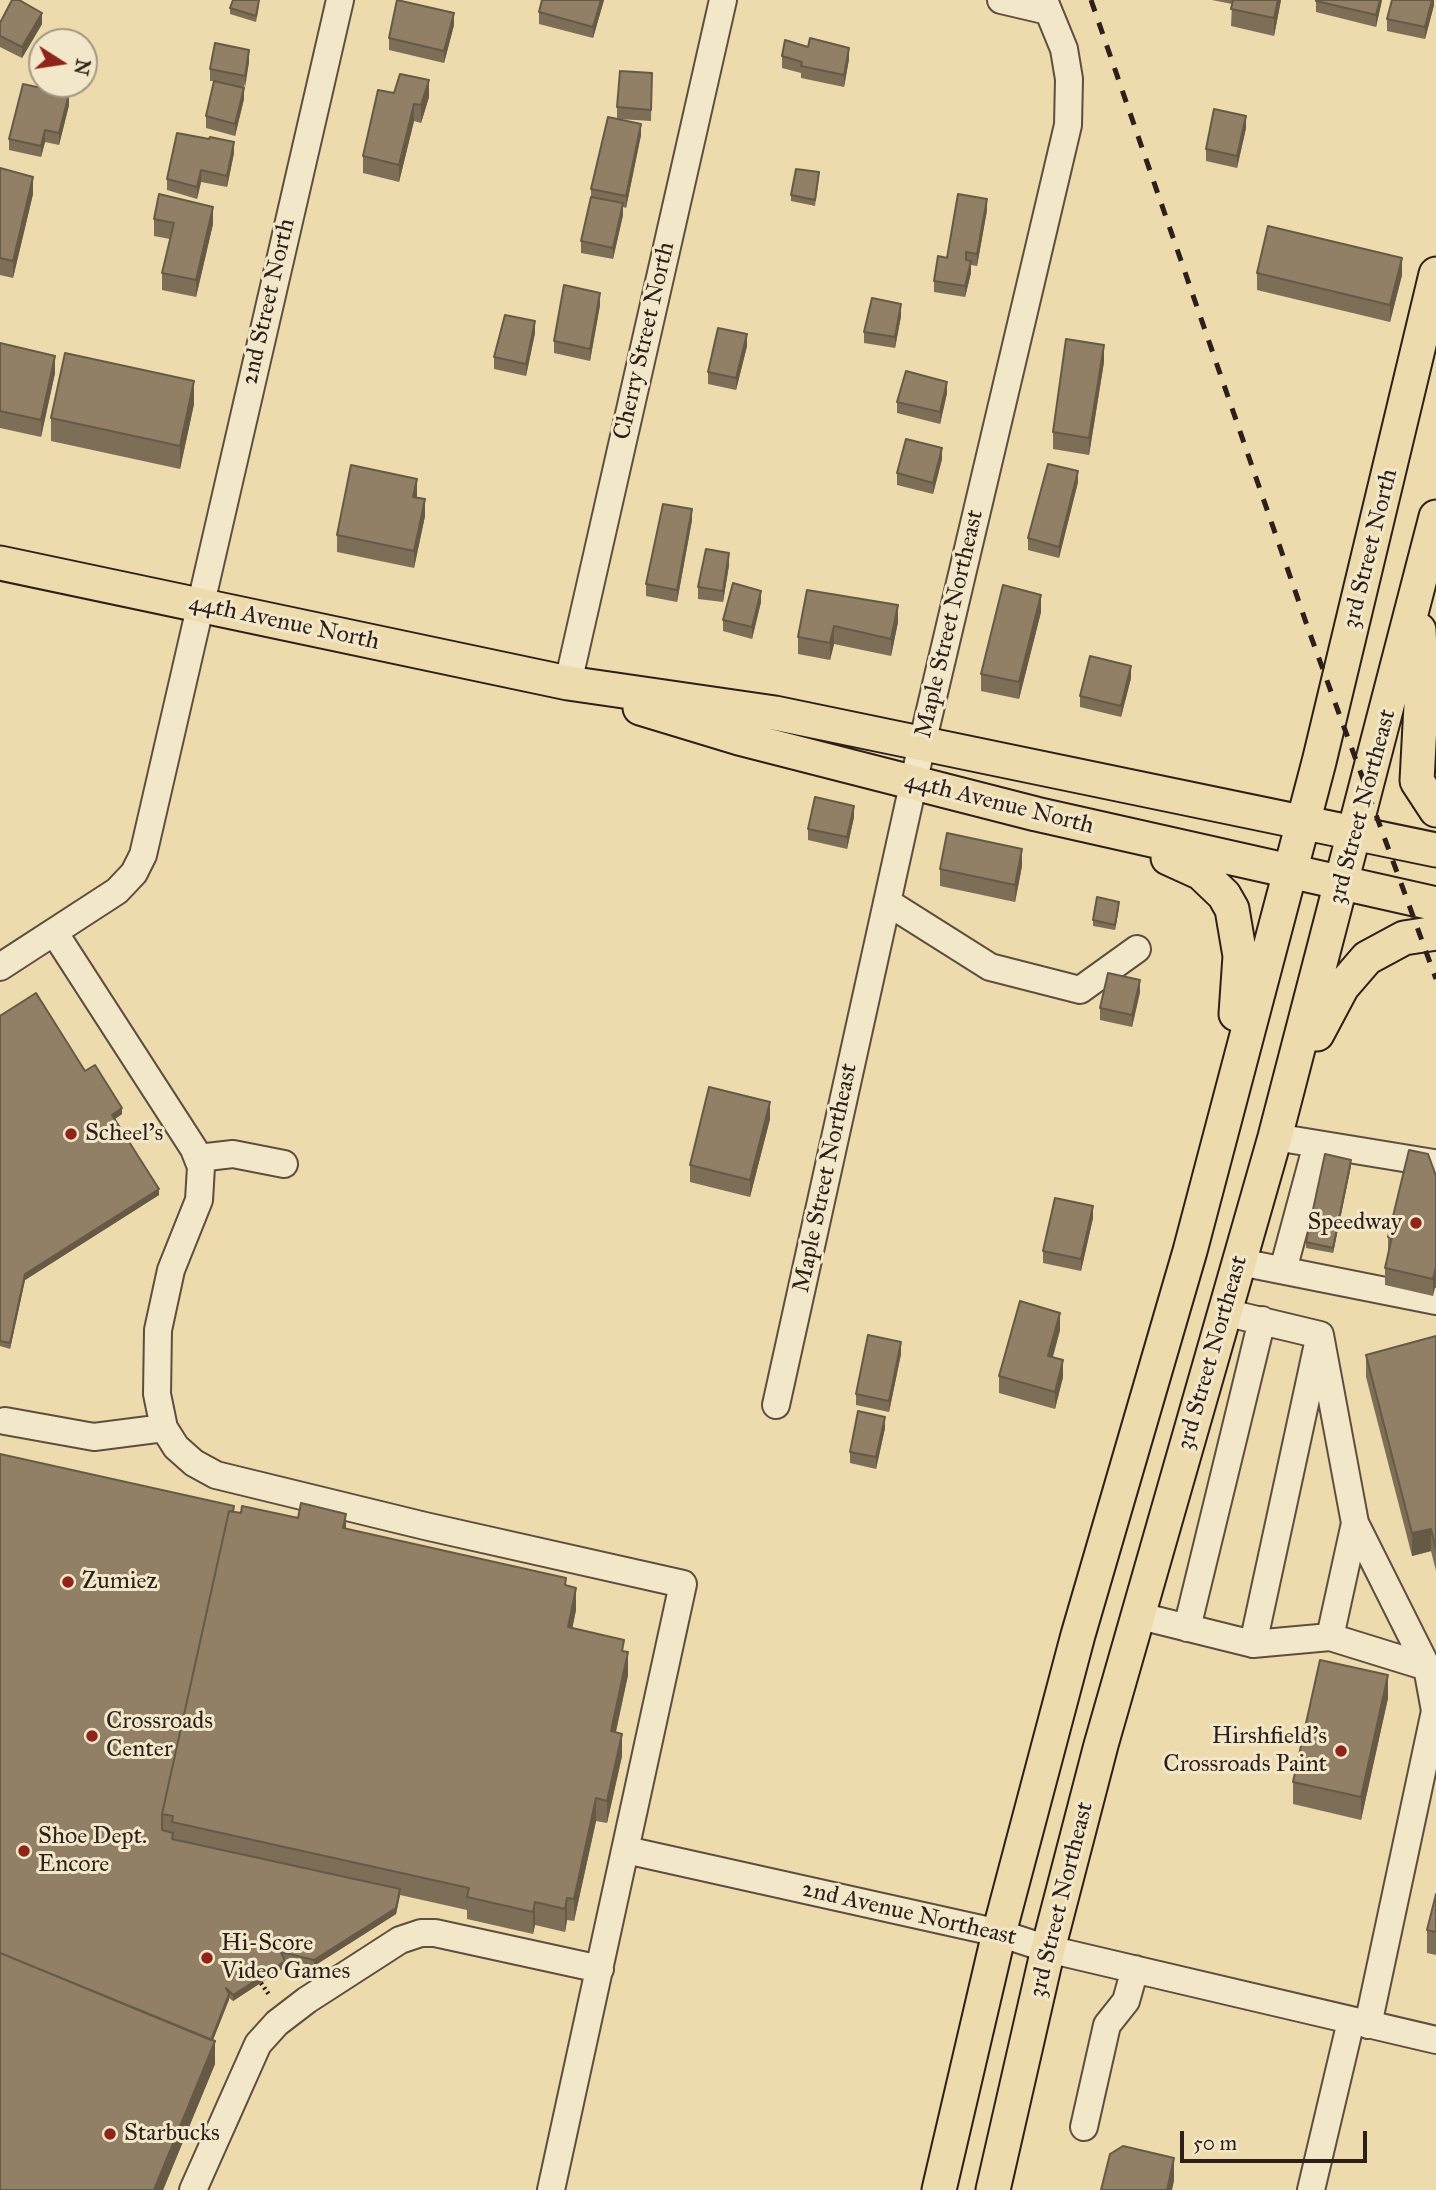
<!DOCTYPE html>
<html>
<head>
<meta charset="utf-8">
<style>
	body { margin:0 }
	#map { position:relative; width:1436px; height:2190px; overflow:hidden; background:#eddaad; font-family:"IM FELL Great Primer",serif }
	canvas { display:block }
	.north { position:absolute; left:28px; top:28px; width:70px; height:70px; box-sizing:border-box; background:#f3e7ca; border:2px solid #a49784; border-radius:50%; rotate:102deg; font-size:19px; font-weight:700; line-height:28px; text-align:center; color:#2d1f1a }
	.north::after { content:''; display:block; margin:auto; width:24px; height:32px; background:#8f2418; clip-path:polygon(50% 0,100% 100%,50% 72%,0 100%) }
	.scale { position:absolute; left:1180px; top:2131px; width:187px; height:32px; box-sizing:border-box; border:4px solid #2d1f1a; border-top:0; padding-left:9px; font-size:21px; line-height:24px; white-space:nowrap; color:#2d1f1a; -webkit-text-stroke:5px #f3e7ca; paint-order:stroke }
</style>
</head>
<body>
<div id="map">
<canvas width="1436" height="2190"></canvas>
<div class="north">N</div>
<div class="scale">50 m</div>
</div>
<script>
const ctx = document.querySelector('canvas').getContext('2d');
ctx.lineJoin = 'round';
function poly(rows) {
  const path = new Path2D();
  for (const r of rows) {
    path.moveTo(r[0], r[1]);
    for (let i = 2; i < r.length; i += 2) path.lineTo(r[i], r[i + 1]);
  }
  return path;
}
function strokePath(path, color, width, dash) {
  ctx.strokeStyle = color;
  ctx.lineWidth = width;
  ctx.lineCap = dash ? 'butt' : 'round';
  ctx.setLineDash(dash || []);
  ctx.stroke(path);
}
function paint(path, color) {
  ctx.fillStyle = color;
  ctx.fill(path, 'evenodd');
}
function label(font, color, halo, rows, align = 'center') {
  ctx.font = font + ' "IM FELL Great Primer",serif';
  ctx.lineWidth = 6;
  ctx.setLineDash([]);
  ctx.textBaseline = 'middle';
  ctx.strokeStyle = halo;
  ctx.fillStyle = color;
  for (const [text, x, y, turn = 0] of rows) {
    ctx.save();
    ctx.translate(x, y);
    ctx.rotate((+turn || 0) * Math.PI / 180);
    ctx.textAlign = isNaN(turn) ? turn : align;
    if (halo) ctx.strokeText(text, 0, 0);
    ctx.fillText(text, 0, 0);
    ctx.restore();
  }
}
const path = poly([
	[261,1983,270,1996]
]);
const minor = poly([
	[1001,0,1048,11],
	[568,683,723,0],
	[887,902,990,967,1080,990,1137,949],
	[54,932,194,1149,201,1167,199,1200,171,1270,158,1330,157,1394,164,1428,176,1447,194,1463,216,1475,425,1526,683,1584,551,2190],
	[0,967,117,891,134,873,143,855,340,0],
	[1275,1137,1434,1163,1436,1167],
	[198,1158,233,1154,284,1164],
	[1240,1262,1436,1301],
	[1283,1270,1317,1144],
	[1224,1312,1320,1335,1355,1523,1427,1667,1435,1711,1368,2025],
	[776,1405,922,744,1068,125,1069,79,1064,49,1044,0],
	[5,1421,94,1437,164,1428],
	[1136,1615,1253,1644,1330,1637,1427,1667],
	[1187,1628,1262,1320],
	[1330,1637,1355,1523],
	[1253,1644,1317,1348],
	[626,1850,999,1933,1048,1949,1436,2040],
	[1084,2127,1107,2025,1126,2001,1135,1969],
	[193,2190,258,2044,277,2023,307,2000,400,1940,421,1933,435,1933,600,1969],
	[1311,2190,1351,2021]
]);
const major = poly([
	[0,563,568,683,775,713,1436,850],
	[1419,630,1422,687,1417,781,1436,810],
	[640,708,739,738,1036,814,1436,904],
	[1168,858,1201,873,1224,895,1232,909,1240,956,1236,1014],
	[1317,1034,1342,987,1367,958,1404,938,1436,933],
	[939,2190,999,1933,1078,1635,1190,1251,1319,762,1436,274],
	[993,2190,1048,1949,1101,1745,1275,1137,1436,517]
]);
const rail = poly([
	[1091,0,1310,634,1436,979]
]);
const wall = poly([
	[604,0,593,38,539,24,539,12],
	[1212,0,1281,0,1274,36,1231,26,1232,4],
	[1316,0,1382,0,1376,27,1316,12],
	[1434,0,1434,5,1425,39,1387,31,1387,19],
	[259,6,256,22,230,14,230,8],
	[0,23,42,24,22,58,0,47],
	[454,25,444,63,389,50,389,38],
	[782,56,849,59,844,87,801,78,801,73,782,68],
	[249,62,244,88,244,99,235,136,206,128,206,116,214,81,210,81,210,69],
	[652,73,651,121,619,119,641,135,626,208,623,207,623,215,613,259,581,253,581,241,591,197,591,189,617,119,617,107],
	[394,93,429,97,421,123,414,121,399,182,363,173,363,156],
	[69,105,59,145,45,142,41,157,9,150,9,139],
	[1246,128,1237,168,1206,161,1206,149],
	[234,153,227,187,201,182,197,199,167,190,167,179],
	[0,168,33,194,13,278,0,275],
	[819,178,815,206,791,201,791,195],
	[987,210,977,266,971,265,971,273,965,297,934,292,934,281,947,258],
	[154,219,213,224,196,297,162,290,162,273,170,239,154,236],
	[1257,273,1402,275,1390,322,1257,290],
	[600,305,590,361,554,353,554,341],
	[901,316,895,348,864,343,864,332],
	[535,333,526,376,494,369,494,357],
	[0,343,55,373,41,437,0,428],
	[747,346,736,390,708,384,708,372],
	[1104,362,1089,455,1053,449,1053,432],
	[947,393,940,424,897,413,897,402],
	[194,404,180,469,51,441,51,418],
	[942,459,933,494,897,485,897,473],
	[1078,482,1059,558,1028,550,1028,538],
	[425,516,414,568,337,552,337,535],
	[692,520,677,602,646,596,646,584],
	[729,565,723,602,698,599,698,587],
	[807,590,898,622,891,656,834,644,830,660,798,654,798,637],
	[761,602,752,639,723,631,723,620],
	[1041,612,1019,699,981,691,981,674],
	[1131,678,1121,717,1080,707,1080,696],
	[854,817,847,849,808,840,808,829],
	[1022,866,1015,902,940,886,940,869],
	[1119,907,1115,930,1093,926,1093,920],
	[1140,992,1132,1027,1100,1020,1100,1008],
	[0,1016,85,1071,122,1114,115,1119,159,1195,25,1280,10,1349,0,1346],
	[770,1119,750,1197,690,1182,690,1165],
	[1351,1166,1333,1253,1306,1248,1306,1242],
	[1436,1176,1433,1296,1385,1285,1385,1268,1388,1254,1388,1237],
	[1093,1218,1081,1271,1043,1263,1043,1251],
	[1060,1330,1053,1357,1063,1377,1055,1409,999,1393,999,1376],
	[1436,1336,1436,1571,1431,1551,1412,1556,1366,1377,1366,1355],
	[901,1354,889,1412,856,1405,856,1394],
	[885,1428,876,1469,850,1463,850,1452],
	[234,1512,346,1529,566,1586,576,1610,572,1628,624,1651,628,1675,616,1732,622,1756,607,1823,596,1821,574,1921,567,1920,565,1932,535,1925,533,1934,467,1919,467,1910,400,1895,396,1914,314,1966,283,1959,285,1967,233,2001,229,1998,213,2040,215,2064,163,2190,0,2190],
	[1388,1698,1361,1820,1293,1804,1293,1782],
	[1436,1894,1436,1955,1427,1953,1427,1930]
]);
const shadedWall = poly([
	[601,0,604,0,593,38,593,27],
	[1278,0,1281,0,1274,36,1274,18],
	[1380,0,1382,0,1376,27,1376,15],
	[1432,0,1434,0,1434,5,1425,39,1425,27],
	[42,13,42,24,22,58,22,47],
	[454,13,454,25,444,63,444,51],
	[849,48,849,59,844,87,844,75],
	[249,50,249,62,245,88,245,76],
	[429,80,429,97,421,123,421,105],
	[244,88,244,99,235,136,235,124],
	[69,94,69,105,59,145,59,133],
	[414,104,414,121,399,182,399,165],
	[1246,116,1246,128,1237,168,1237,156],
	[641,124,641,135,626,208,626,196],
	[45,130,45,142,41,157,41,146],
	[234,142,234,153,227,187,227,176],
	[201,170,201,182,197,199,197,187],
	[33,177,33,194,13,278,13,261],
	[987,199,987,210,977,266,977,254],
	[623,203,623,215,613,259,613,248],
	[213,207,213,224,196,297,196,280],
	[1402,258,1402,275,1390,322,1390,305],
	[971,261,971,273,965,297,965,286],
	[600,293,600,305,590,361,590,349],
	[901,304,901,316,895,348,895,337],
	[535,321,535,333,526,376,526,364],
	[747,334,747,346,736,390,736,378],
	[1104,345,1104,362,1089,455,1089,438],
	[55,356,55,373,41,437,41,420],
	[194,381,194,404,180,469,180,446],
	[947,382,947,393,940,424,940,412],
	[942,448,942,459,933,494,933,483],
	[1078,471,1078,482,1059,558,1059,547],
	[417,479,417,496,413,514,413,497],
	[425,499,425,516,414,568,414,551],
	[692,509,692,520,677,602,677,590],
	[729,553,729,565,723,602,723,591],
	[761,591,761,602,752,639,752,627],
	[1041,595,1041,612,1019,699,1019,682],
	[898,605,898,622,891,656,891,639],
	[834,626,834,644,830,660,830,643],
	[1131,666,1131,678,1121,717,1121,706],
	[854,806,854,817,847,849,847,837],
	[1022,849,1022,866,1015,902,1015,885],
	[1119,902,1119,907,1115,930,1115,925],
	[1140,980,1140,992,1132,1027,1132,1015],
	[770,1102,770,1119,750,1197,750,1180],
	[122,1108,122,1114,112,1121,112,1115],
	[1351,1160,1351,1166,1333,1253,1333,1248],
	[159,1189,159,1195,25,1280,10,1349,10,1343,25,1274],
	[1093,1206,1093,1218,1081,1271,1081,1259],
	[1436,1267,1436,1284,1433,1296,1433,1279],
	[1060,1313,1060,1330,1048,1373,1048,1356],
	[901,1342,901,1354,889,1412,889,1401],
	[1063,1360,1063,1377,1055,1409,1055,1392],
	[885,1417,885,1428,876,1469,876,1457],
	[346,1514,346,1536,343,1528],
	[1431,1529,1431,1551,1412,1556,1412,1533],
	[576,1588,576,1610,568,1650,568,1627],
	[628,1652,628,1675,611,1753,611,1731],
	[1388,1675,1388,1698,1361,1820,1361,1797],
	[622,1734,622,1756,607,1823,607,1801],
	[596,1798,596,1821,574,1921,574,1899],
	[400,1889,400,1895,396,1914,314,1966,314,1960],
	[567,1898,567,1920,565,1932,565,1909],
	[535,1902,535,1925,533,1934,533,1912],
	[285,1961,285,1967,233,2001,233,1995],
	[229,1994,229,2000,205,2060,205,2054],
	[215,2041,215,2064,163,2190,154,2190],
	[1174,2158,1174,2181,1172,2190,1167,2190]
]);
const building = poly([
	[12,0,19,0,42,13,22,47,0,36,0,23,12,0],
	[233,0,259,0,256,16,230,8,233,0],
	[397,0,454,13,444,51,389,38,397,0],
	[542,0,601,0,593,27,539,12,542,0],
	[1233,0,1278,0,1274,18,1231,9,1233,0],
	[1316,0,1380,0,1376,15,1316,1,1316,0],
	[1392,0,1432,0,1425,27,1387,19,1392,0],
	[810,38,849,48,844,75,801,66,802,62,782,56,785,40,808,47,810,38],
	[215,43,249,50,245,76,210,69,215,43],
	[620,71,652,73,651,110,617,107,620,71],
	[400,74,429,80,421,105,414,104,399,165,363,156,378,90,394,93,400,74],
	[214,81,244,88,235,124,206,116,214,81],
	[23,84,69,94,59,133,45,130,41,146,9,139,23,84],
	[1214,109,1246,116,1237,156,1206,149,1214,109],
	[608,117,641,124,626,196,591,189,608,117],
	[177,133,209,139,210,137,234,142,227,176,201,170,197,187,167,179,177,133],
	[0,168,33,177,13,261,0,258,0,168],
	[796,169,819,172,815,200,791,195,796,169],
	[159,194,213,207,196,280,162,273,174,223,154,219,159,194],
	[958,194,987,199,977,254,966,252,966,260,971,261,965,286,934,281,938,256,947,258,958,194],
	[591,197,623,203,613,248,581,241,591,197],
	[1268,226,1402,258,1390,305,1257,273,1268,226],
	[564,285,600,293,590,349,554,341,564,285],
	[872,298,901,304,895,337,864,332,872,298],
	[505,315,535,321,526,364,494,357,505,315],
	[718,328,747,334,736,378,708,372,718,328],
	[1066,339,1104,345,1089,438,1053,432,1066,339],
	[0,343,55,356,41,420,0,411,0,343],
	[65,353,194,381,180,446,51,418,65,353],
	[906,371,947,382,940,412,897,402,906,371],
	[906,439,942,448,933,483,897,473,906,439],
	[1048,464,1078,471,1059,547,1028,538,1048,464],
	[351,465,417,479,413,497,425,499,414,551,337,535,351,465],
	[663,504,692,509,677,590,646,584,663,504],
	[706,549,729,553,723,591,698,587,706,549],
	[733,583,761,591,752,627,723,620,733,583],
	[1003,585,1041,595,1019,682,981,674,1003,585],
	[807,590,898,605,891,639,834,626,830,643,798,637,807,590],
	[1090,656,1131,666,1121,706,1080,696,1090,656],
	[815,797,854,806,847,837,808,829,815,797],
	[947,833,1022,849,1015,885,940,869,947,833],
	[1097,897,1119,902,1115,925,1093,920,1097,897],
	[1108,973,1140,980,1132,1015,1100,1008,1108,973],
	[36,993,85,1071,95,1065,122,1108,112,1115,159,1189,25,1274,10,1343,0,1341,0,1016,36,993],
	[709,1087,770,1102,750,1180,690,1165,709,1087],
	[1409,1150,1428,1154,1436,1176,1436,1267,1433,1279,1385,1268,1392,1237,1388,1237,1409,1150],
	[1325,1154,1351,1160,1333,1248,1306,1242,1325,1154],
	[1055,1198,1093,1206,1081,1259,1043,1251,1055,1198],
	[1020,1301,1060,1313,1048,1356,1063,1360,1055,1392,999,1376,1020,1301],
	[868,1335,901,1342,889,1401,856,1394,868,1335],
	[1436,1336,1436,1549,1431,1529,1412,1533,1366,1355,1436,1336],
	[858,1411,885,1417,876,1457,850,1452,858,1411],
	[0,1454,234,1506,233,1512,229,1511,162,1814,162,1830,173,1833,172,1839,400,1889,396,1908,314,1960,281,1952,285,1961,261,1977,233,1995,226,1988,229,1994,211,2040,0,1953,0,1454],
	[301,1503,346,1514,343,1528,566,1578,565,1585,576,1588,568,1627,624,1640,622,1651,628,1652,611,1731,622,1734,607,1801,596,1798,574,1899,567,1898,565,1909,535,1902,533,1912,467,1897,469,1888,172,1822,173,1816,162,1814,229,1511,241,1513,242,1506,298,1518,301,1503],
	[1320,1660,1388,1675,1361,1797,1293,1782,1320,1660],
	[1436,1894,1436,1932,1427,1930,1436,1894],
	[0,1953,215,2041,154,2190,0,2190,0,1953],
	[1123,2146,1174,2158,1167,2190,1101,2190,1110,2154,1123,2146]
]);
const markers = [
	[71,1134,7,"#8f2418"],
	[1416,1223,7,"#8f2418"],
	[68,1582,7,"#8f2418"],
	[92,1736,7,"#8f2418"],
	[1341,1751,7,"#8f2418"],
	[24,1851,7,"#8f2418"],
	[207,1958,7,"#8f2418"],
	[110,2134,7,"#8f2418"]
];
const streetNames = [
	["2nd Street North",269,302,-77],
	["Cherry Street North",645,341,-77],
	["3rd Street North",1371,549,-76],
	["44th Avenue North",284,623,12],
	["Maple Street Northeast",950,624,-77],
	["44th Avenue North",999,804,14],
	["3rd Street Northeast",1363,807,-75],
	["Maple Street Northeast",826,1178,-78],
	["3rd Street Northeast",1213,1353,-74],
	["3rd Street Northeast",1062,1900,-76],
	["2nd Avenue Northeast",909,1914,13]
];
const poiNames = [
	["Scheel's",85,1134],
	["Speedway",1402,1223,"right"],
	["Zumiez",82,1582],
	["Crossroads",106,1722],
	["Center",106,1750],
	["Hirshfield's",1327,1737,"right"],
	["Crossroads Paint",1327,1765,"right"],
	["Shoe Dept.",38,1837],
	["Encore",38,1865],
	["Hi-Score",221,1944],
	["Video Games",221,1972],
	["Starbucks",124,2134]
];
strokePath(minor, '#5d4e3f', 30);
strokePath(major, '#2d1f1a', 37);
strokePath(path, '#2d1f1a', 4.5, [2, 3.5]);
strokePath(minor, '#f3e7ca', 26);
strokePath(major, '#eddaad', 33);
strokePath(rail, '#2d1f1a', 5, [12, 12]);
paint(wall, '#7d6e58');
paint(shadedWall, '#665a47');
paint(building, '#918066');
strokePath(building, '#665a47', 2);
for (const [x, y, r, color] of markers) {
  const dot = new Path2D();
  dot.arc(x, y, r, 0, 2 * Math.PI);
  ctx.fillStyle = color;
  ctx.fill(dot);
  strokePath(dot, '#f3e7ca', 2.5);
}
label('24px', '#2d1f1a', '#f3e7ca', streetNames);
label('24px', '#2d1f1a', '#f3e7ca', poiNames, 'left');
</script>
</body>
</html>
